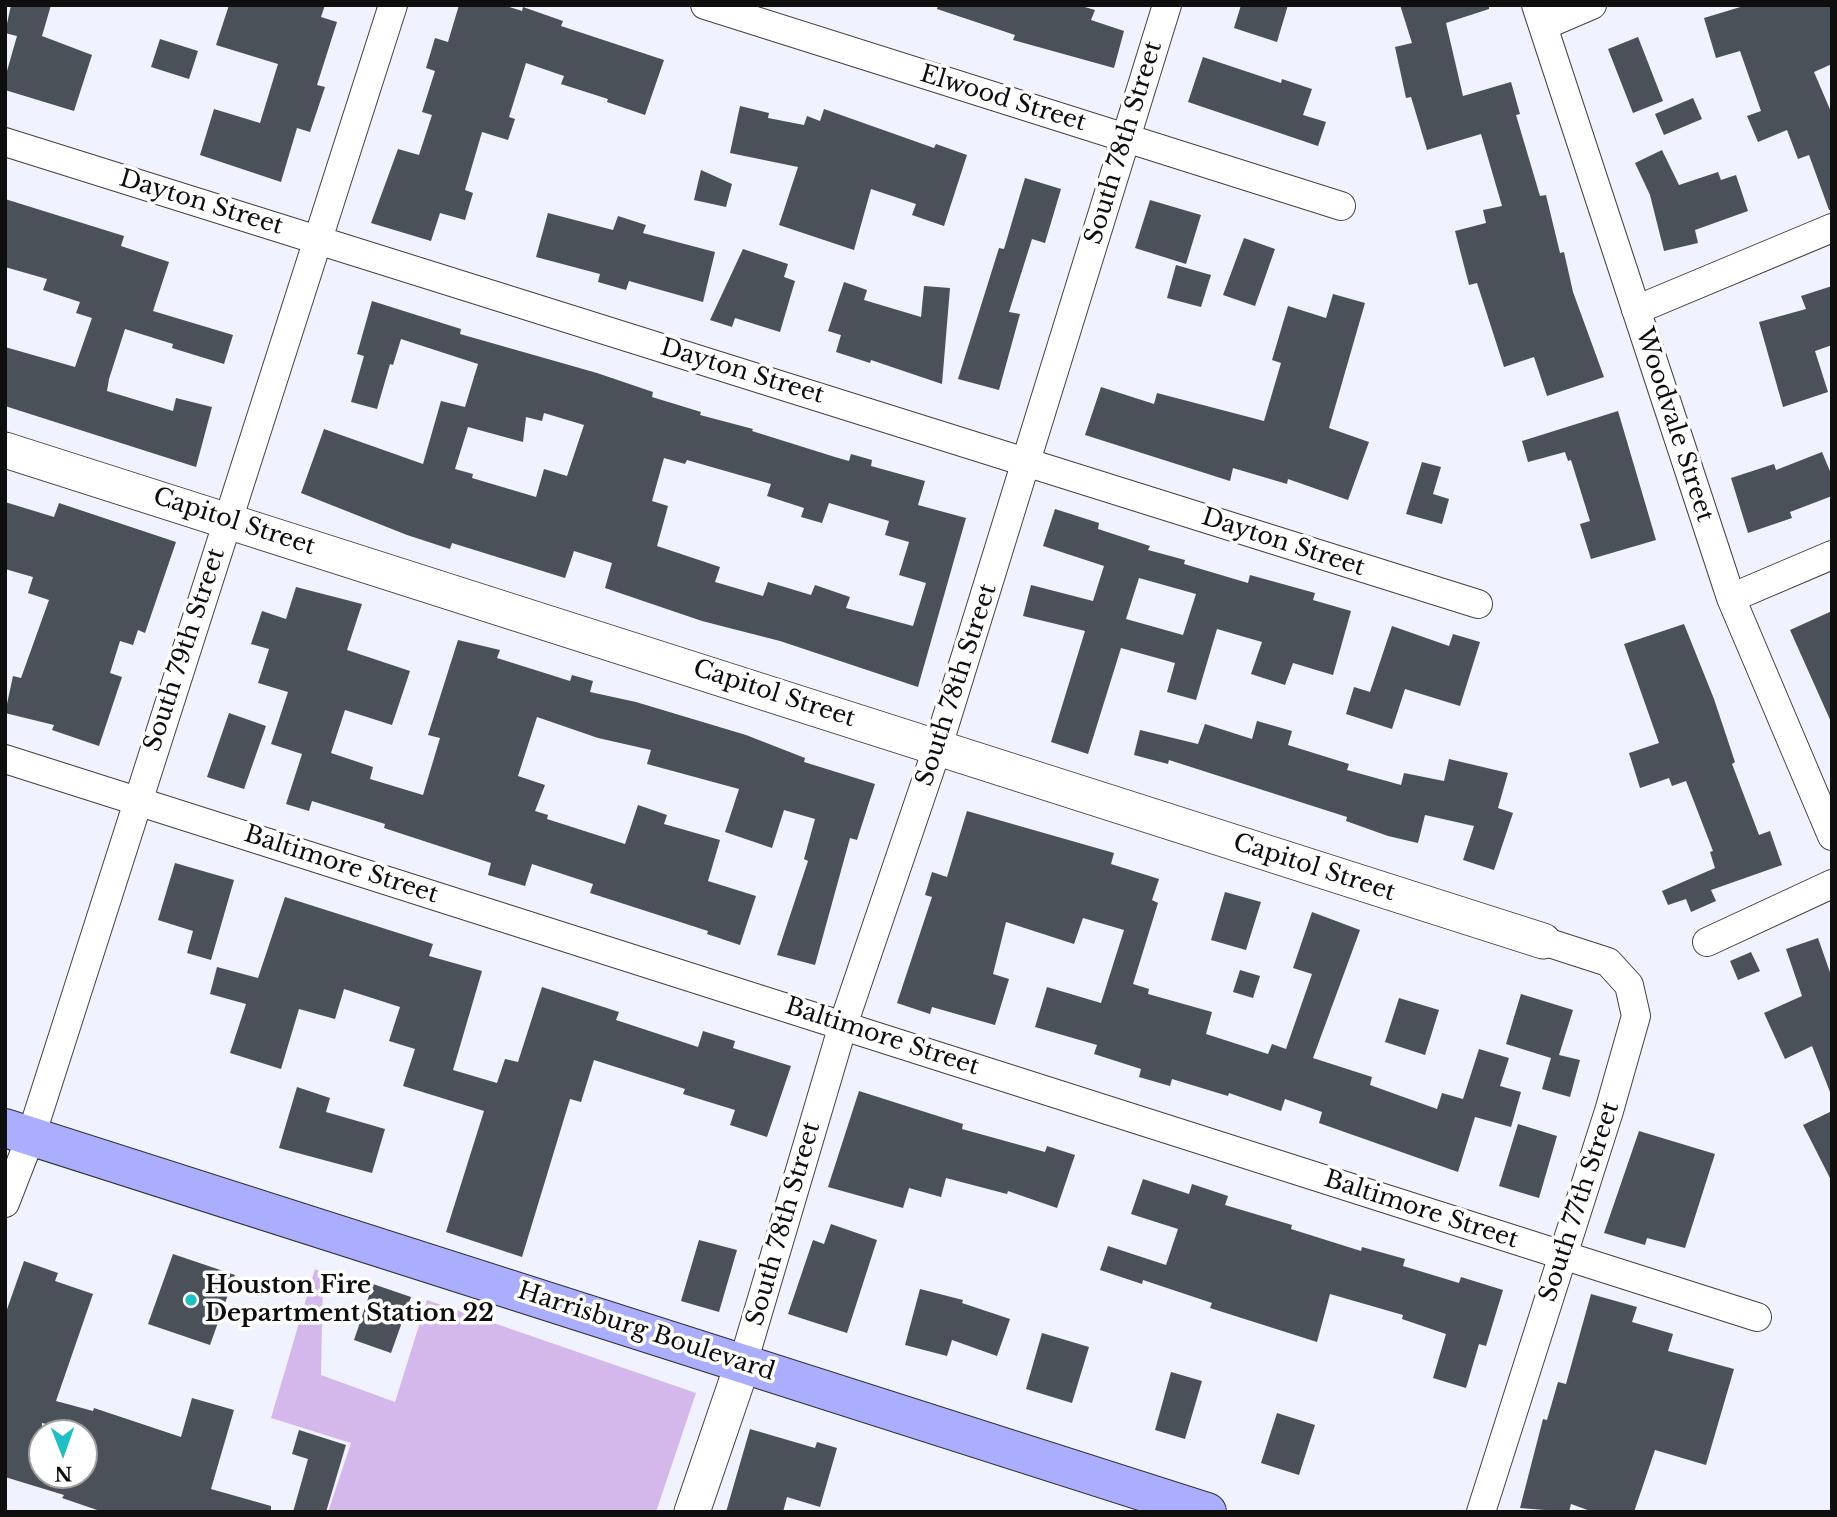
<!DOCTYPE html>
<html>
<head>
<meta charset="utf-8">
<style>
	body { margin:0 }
	#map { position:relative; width:1837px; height:1517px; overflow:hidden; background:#f0f2ff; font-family:"Libre Baskerville",serif }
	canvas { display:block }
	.frame { position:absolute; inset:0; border:7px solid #0e0e0e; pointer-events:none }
	.north { position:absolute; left:28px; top:1419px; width:70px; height:70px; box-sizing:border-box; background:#fff; border:2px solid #9f9f9f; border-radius:50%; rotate:179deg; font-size:19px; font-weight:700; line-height:28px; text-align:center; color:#0e0e0e }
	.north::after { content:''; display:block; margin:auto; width:24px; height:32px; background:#21bfc4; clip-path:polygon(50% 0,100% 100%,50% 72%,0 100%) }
</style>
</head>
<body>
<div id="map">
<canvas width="1837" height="1517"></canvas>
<div class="frame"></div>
<div class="north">N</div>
</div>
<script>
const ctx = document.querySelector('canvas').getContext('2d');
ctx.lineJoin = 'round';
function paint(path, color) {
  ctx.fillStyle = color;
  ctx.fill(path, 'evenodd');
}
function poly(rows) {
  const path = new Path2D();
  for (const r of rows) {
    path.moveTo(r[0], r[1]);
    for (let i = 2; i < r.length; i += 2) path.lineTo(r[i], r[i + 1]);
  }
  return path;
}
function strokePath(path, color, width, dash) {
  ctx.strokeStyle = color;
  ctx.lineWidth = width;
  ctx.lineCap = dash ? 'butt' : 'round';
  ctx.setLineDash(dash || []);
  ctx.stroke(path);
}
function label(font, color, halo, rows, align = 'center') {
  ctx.font = font + ' "Libre Baskerville",serif';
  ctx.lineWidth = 7;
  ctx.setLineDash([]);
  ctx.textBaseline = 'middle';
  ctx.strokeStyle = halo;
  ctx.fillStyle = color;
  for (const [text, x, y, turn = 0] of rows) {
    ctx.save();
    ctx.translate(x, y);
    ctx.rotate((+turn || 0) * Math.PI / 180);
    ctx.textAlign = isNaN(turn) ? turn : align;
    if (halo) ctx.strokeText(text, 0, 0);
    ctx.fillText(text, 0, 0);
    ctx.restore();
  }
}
const green = poly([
	[315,1269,323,1273,321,1375,395,1402,427,1300,696,1393,656,1512,328,1512,351,1443,271,1418]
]);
const building = poly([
	[11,5,51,5,42,36,92,55,74,111,5,90,5,78,17,36,5,33],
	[229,5,325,5,321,17,337,22,317,85,325,87,310,132,297,128,281,182,200,155,214,109,260,123,278,64,216,45],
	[459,5,503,5,522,11,523,7,563,21,561,26,664,60,645,115,607,102,608,99,561,84,564,76,526,63,509,117,515,119,508,140,482,132,465,190,473,193,465,220,440,213,431,241,371,223,398,149,419,155,432,115,422,112,435,71,426,68,435,38,448,42],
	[938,5,1078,5,1095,10,1091,20,1124,31,1114,68,1013,40,1015,35,937,9],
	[1241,5,1288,5,1277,42,1234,28],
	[1400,5,1489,5,1489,9,1446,23,1463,96,1511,82,1520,114,1516,115,1540,196,1546,195,1560,253,1564,252,1573,292,1604,377,1547,396,1534,357,1504,367,1477,283,1469,285,1455,231,1486,223,1483,210,1502,206,1481,134,1427,150,1411,97,1406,98,1395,47,1412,43],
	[1747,5,1832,5,1832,64,1814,72,1832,114,1832,210,1829,210,1809,155,1798,159,1787,130,1758,142,1747,116,1761,111,1740,51,1716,58,1704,18],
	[1638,37,1663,101,1633,113,1608,49],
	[160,39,198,51,189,79,151,67],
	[1203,57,1281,83,1282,79,1312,89,1303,115,1326,122,1318,146,1188,102],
	[1693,98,1702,119,1664,135,1655,114],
	[740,106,769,113,768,118,804,125,807,116,820,121,824,109,934,148,936,144,967,155,944,226,912,215,916,204,871,189,854,250,779,225,798,167,730,153],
	[1662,150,1679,185,1718,172,1721,180,1736,175,1748,211,1695,230,1698,243,1664,251,1650,195,1635,163],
	[701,170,732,184,726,207,694,200],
	[1025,178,1061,189,1045,243,1032,239,1009,312,1020,314,999,390,958,379,999,248,1004,249],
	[5,199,124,236,121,246,169,262,153,311,233,335,224,364,172,348,173,344,125,329,109,379,107,391,173,411,176,398,212,407,196,467,5,406,5,347,75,367,92,318,76,313,80,302,43,290,47,279,5,267],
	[1150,200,1201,215,1186,264,1135,248],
	[548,213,613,230,618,216,646,225,643,233,715,252,703,302,629,281,626,290,598,282,600,274,536,257],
	[1244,238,1275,249,1255,306,1223,295],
	[743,249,788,264,784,277,795,281,780,332,735,318,732,327,710,320],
	[1176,265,1211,275,1201,307,1167,298],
	[844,282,867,290,864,300,921,317,924,286,950,288,942,384,871,360,870,363,836,352,841,335,828,331],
	[1832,286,1832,345,1815,351,1828,392,1783,407,1759,322,1806,309,1801,296],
	[1333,294,1365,303,1329,428,1369,442,1348,500,1288,479,1287,484,1233,468,1230,481,1085,435,1101,387,1154,404,1157,393,1264,421,1281,363,1272,360,1288,306,1326,318],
	[372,301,461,329,460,334,597,373,653,392,652,397,701,412,700,415,753,429,752,431,835,457,849,461,851,454,872,460,871,466,925,481,918,505,966,518,918,687,780,641,702,621,605,588,612,563,574,551,565,578,452,543,450,549,407,535,301,493,324,429,423,464,441,401,465,407,478,364,401,339,393,365,390,364,377,409,351,402,364,356,357,354],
	[544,413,584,425,567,476,544,469,536,497,472,478,473,474,455,469,468,427,523,442,526,417,542,421],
	[664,458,685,464,687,460,771,484,767,496,804,508,801,517,822,523,829,503,889,521,885,535,909,542,899,575,926,583,913,626,846,608,850,597,815,585,811,595,768,582,763,596,715,582,720,567,657,546,668,506,652,501],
	[1618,411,1656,540,1591,559,1580,524,1590,521,1571,460,1568,461,1565,452,1528,462,1522,441],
	[1822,452,1832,476,1832,496,1790,512,1792,518,1748,533,1731,478,1774,464,1776,470],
	[1422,462,1441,467,1433,494,1449,499,1442,524,1406,514],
	[5,502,54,517,59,503,176,542,145,633,138,630,133,645,120,641,110,673,122,677,99,746,52,730,54,725,5,713,13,676,21,678,49,600,28,593,33,577,5,569],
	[1055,509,1099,523,1098,529,1150,546,1148,550,1185,560,1184,564,1248,583,1250,575,1315,593,1313,600,1351,611,1333,675,1293,663,1285,685,1251,674,1262,642,1217,629,1196,700,1167,692,1175,663,1121,648,1088,754,1051,742,1085,631,1023,616,1031,585,1093,601,1104,566,1043,546],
	[1139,578,1196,594,1183,635,1126,619],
	[296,587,362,604,347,650,410,671,392,725,345,710,331,753,373,767,370,779,423,795,440,738,428,735,458,640,500,650,497,658,570,681,572,675,593,681,590,692,636,702,746,735,805,758,804,762,875,784,857,840,850,838,815,965,777,955,808,861,804,859,815,819,784,810,772,848,725,832,739,789,647,764,651,750,598,738,537,717,518,776,545,785,535,811,548,815,547,819,625,844,638,805,667,815,664,824,720,840,708,881,756,896,740,945,707,934,708,931,590,893,593,884,532,864,525,886,488,875,491,863,384,828,385,824,312,801,309,811,286,804,302,754,271,744,288,692,258,683,269,649,251,644,262,611,286,619],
	[1832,611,1832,724,1790,630],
	[1684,624,1714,699,1735,762,1732,764,1759,835,1770,831,1782,865,1711,890,1716,901,1691,912,1686,899,1668,905,1662,891,1715,868,1710,852,1713,851,1686,781,1672,786,1669,778,1640,788,1629,753,1659,743,1624,644],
	[1392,626,1449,646,1453,634,1480,642,1460,706,1405,689,1392,729,1346,714,1354,687,1370,692],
	[229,713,266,726,244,789,207,777],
	[1257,721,1292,731,1288,745,1349,764,1347,770,1401,785,1404,773,1444,781,1449,759,1508,773,1498,808,1513,813,1494,870,1463,860,1474,826,1425,815,1418,843,1388,836,1346,821,1347,817,1169,760,1168,764,1134,755,1140,730,1198,744,1205,724,1252,739],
	[967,811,1114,853,1111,864,1159,879,1152,900,1158,903,1133,984,1149,989,1148,994,1212,1012,1206,1034,1268,1054,1272,1044,1286,1049,1312,974,1293,968,1312,912,1360,930,1313,1058,1372,1077,1370,1085,1437,1109,1442,1093,1463,1099,1479,1049,1509,1058,1500,1086,1521,1092,1511,1127,1475,1117,1458,1172,1319,1123,1322,1112,1285,1099,1281,1111,1229,1093,1228,1096,1172,1079,1170,1086,1139,1077,1141,1069,1094,1054,1097,1045,1035,1027,1047,987,1101,1003,1124,930,1083,918,1074,944,1006,922,993,974,1009,979,995,1025,932,1007,930,1014,897,1003,932,897,925,895,932,872,947,877],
	[175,863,234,880,211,960,187,953,193,931,158,920],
	[1225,892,1261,902,1246,950,1211,940],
	[285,897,433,944,429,956,482,971,453,1070,497,1083,505,1059,518,1062,542,987,619,1012,616,1020,698,1047,703,1031,735,1041,733,1048,791,1066,767,1137,730,1125,735,1110,683,1094,685,1089,594,1060,581,1102,570,1099,522,1257,446,1232,484,1111,403,1086,415,1049,389,1041,400,1007,344,989,335,1019,299,1009,281,1069,230,1053,246,1004,210,994,217,967,258,978],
	[1818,938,1832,978,1830,1092,1812,1046,1785,1059,1764,1013,1802,996,1786,949],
	[1751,952,1760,971,1738,980,1730,961],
	[1240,970,1260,976,1253,998,1233,992],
	[1521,994,1573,1010,1559,1055,1580,1060,1570,1097,1542,1089,1551,1058,1506,1044],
	[1399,998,1439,1010,1425,1055,1385,1042],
	[297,1087,330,1098,326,1112,385,1129,372,1173,279,1148],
	[859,1091,963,1124,962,1129,1045,1152,1047,1146,1075,1155,1057,1208,1008,1191,1007,1194,946,1178,941,1197,909,1188,903,1208,828,1187],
	[1832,1111,1832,1182,1803,1125],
	[1518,1124,1557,1136,1539,1198,1499,1186],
	[1639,1131,1715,1154,1685,1248,1647,1238,1645,1245,1604,1233],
	[1143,1179,1189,1194,1192,1184,1228,1196,1225,1205,1292,1225,1291,1229,1361,1251,1362,1247,1405,1259,1403,1266,1459,1283,1461,1277,1503,1290,1486,1346,1479,1344,1466,1388,1433,1378,1446,1334,1402,1319,1403,1315,1330,1294,1317,1342,1210,1308,1212,1303,1143,1280,1142,1284,1100,1270,1108,1246,1166,1265,1178,1229,1131,1214],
	[831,1224,877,1240,847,1333,788,1314,813,1240,824,1244],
	[699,1240,737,1250,719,1312,681,1301],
	[173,1254,235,1275,210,1345,148,1324],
	[24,1261,58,1273,55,1281,93,1294,56,1401,93,1411,94,1408,181,1437,192,1398,234,1410,211,1489,271,1506,271,1512,103,1512,62,1498,64,1495,5,1477,5,1315],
	[42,1423,84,1433,84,1475,42,1475],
	[373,1284,411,1297,391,1353,354,1340],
	[920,1289,963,1300,962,1303,1010,1319,997,1356,952,1340,947,1356,905,1345],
	[1591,1294,1637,1307,1632,1322,1673,1334,1668,1351,1734,1369,1706,1465,1655,1450,1634,1512,1593,1512,1571,1504,1569,1512,1520,1508,1543,1419,1547,1420,1558,1382,1566,1384],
	[1042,1333,1089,1347,1072,1403,1026,1389],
	[1171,1372,1202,1381,1185,1439,1155,1430],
	[1277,1413,1315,1425,1299,1475,1261,1463],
	[750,1429,815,1448,817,1442,837,1448,820,1507,787,1497,783,1512,726,1512],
	[299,1430,346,1445,326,1512,293,1512,308,1459,292,1454]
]);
const minor = poly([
	[705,5,1341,206],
	[1536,5,1731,598,1832,836],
	[1543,26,1592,5],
	[5,142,1478,604],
	[1636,310,1832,228],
	[1731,598,1832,555],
	[5,759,1757,1317],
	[1707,942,1832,884],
	[5,1203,31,1136,393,5],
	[743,1363,843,1025,938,746,1167,5],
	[1481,1512,1609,1111,1636,1016,1629,985,1608,962,1543,941]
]);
const tertiary = poly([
	[5,450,1543,941],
	[692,1512,743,1363]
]);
const secondary = poly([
	[5,1128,1207,1512]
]);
const markers = [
	[191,1300,7,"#21bfc4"]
];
const streetNames = [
	["Elwood Street",1003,99,17],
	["South 78th Street",1124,143,-73],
	["Dayton Street",201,203,17],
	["Dayton Street",742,372,17],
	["Woodvale Street",1674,425,72],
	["Capitol Street",234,522,18],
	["Dayton Street",1283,543,18],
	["South 79th Street",185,650,-72],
	["South 78th Street",957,685,-72],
	["Capitol Street",774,694,18],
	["Baltimore Street",341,865,18],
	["Capitol Street",1314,868,18],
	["Baltimore Street",882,1037,18],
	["South 77th Street",1580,1202,-72],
	["Baltimore Street",1421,1210,18],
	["South 78th Street",784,1224,-74],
	["Harrisburg Boulevard",646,1332,18]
];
const poiNames = [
	["Houston Fire",205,1286],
	["Department Station 22",205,1314]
];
paint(green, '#d4b8eb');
paint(building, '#4a5158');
strokePath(minor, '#414141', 30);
strokePath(tertiary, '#414141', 37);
strokePath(secondary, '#303030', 40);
strokePath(minor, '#fff', 28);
strokePath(tertiary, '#fff', 35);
strokePath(secondary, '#abaeff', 38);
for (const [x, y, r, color] of markers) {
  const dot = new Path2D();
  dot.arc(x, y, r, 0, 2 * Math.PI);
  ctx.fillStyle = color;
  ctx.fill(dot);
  strokePath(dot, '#fff', 2.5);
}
label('24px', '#0e0e0e', '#fff', streetNames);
label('bold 24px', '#0e0e0e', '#fff', poiNames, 'left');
</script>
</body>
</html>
